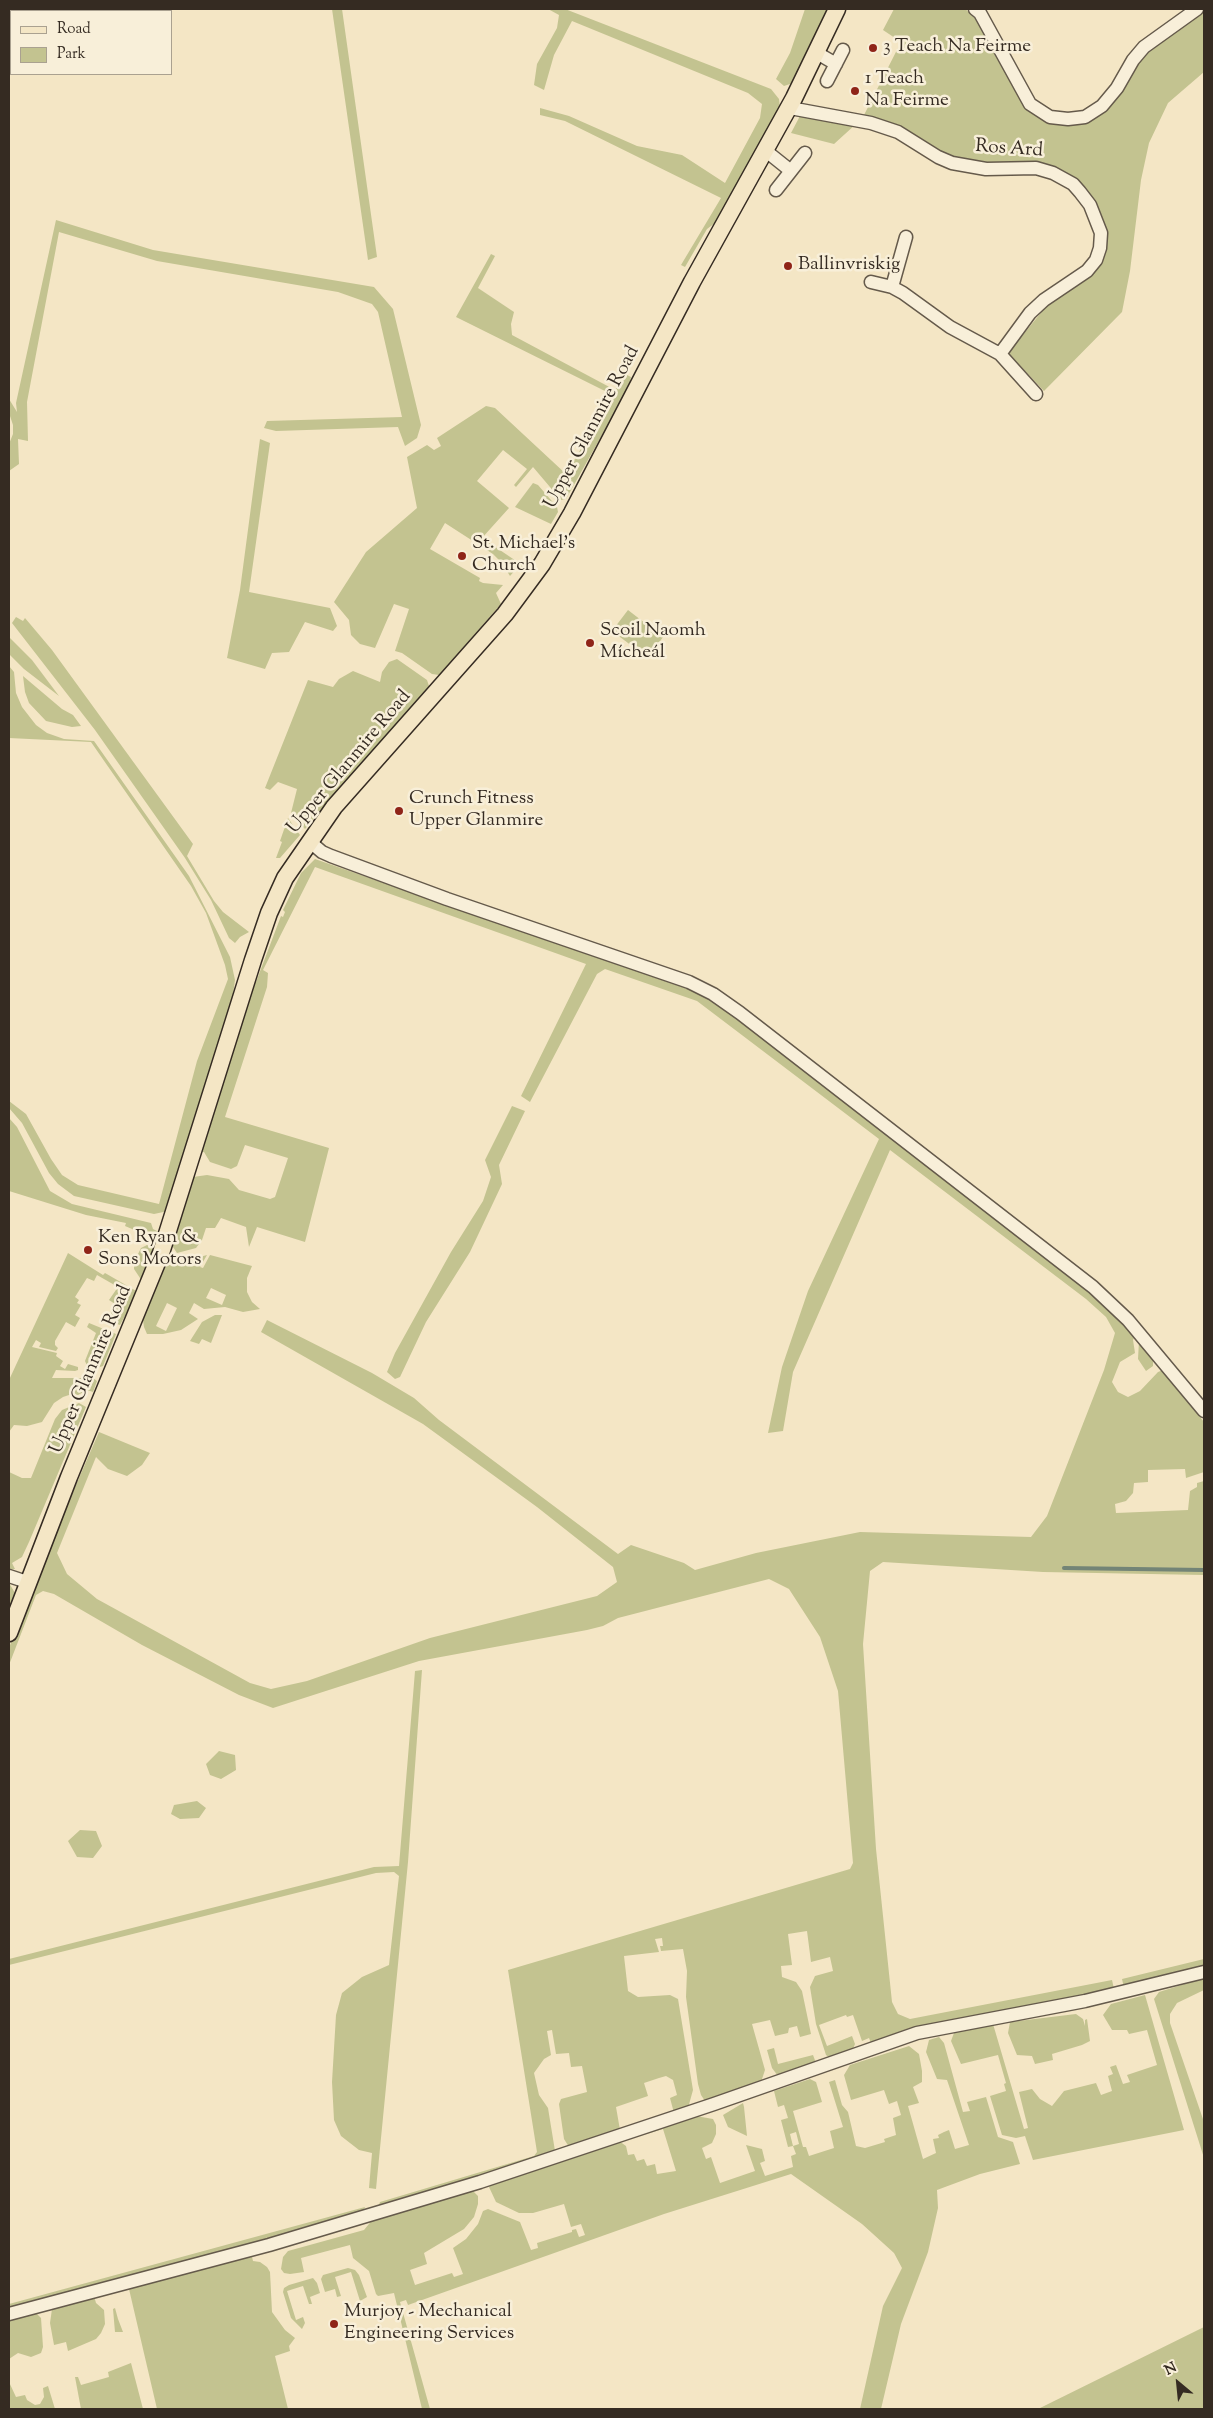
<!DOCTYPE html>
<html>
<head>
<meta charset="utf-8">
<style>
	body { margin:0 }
	#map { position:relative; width:1213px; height:2418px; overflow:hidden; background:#f4e6c5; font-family:"Sorts Mill Goudy",serif }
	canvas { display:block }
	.frame { position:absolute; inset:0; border:10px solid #352b22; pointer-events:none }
	.legend { position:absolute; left:10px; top:10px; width:162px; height:65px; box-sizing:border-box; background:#f8efd9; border:1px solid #aaa190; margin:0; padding:6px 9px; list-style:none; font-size:15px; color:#352b22 }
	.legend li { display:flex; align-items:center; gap:10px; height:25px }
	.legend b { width:25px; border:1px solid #aaa190 }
	.north { position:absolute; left:1153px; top:2358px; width:50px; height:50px; -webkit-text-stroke:4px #f8efd9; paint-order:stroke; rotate:332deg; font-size:14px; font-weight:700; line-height:20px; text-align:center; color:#352b22 }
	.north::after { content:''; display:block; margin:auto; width:18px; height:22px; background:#352b22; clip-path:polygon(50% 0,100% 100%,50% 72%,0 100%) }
</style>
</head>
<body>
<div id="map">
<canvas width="1213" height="2418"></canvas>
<div class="frame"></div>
<ul class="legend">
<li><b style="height:6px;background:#f4e6c5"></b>Road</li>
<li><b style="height:14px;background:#c3c390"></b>Park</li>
</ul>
<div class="north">N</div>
</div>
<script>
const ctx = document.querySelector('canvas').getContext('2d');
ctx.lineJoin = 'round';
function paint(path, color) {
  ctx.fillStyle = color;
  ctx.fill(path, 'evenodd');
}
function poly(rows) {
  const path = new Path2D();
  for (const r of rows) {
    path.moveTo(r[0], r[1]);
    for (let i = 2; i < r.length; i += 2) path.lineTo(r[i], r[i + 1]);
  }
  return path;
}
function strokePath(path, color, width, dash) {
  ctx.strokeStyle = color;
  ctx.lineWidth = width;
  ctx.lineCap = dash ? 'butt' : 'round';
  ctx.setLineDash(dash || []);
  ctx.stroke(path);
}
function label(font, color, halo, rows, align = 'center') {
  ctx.font = font + ' "Sorts Mill Goudy",serif';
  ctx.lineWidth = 5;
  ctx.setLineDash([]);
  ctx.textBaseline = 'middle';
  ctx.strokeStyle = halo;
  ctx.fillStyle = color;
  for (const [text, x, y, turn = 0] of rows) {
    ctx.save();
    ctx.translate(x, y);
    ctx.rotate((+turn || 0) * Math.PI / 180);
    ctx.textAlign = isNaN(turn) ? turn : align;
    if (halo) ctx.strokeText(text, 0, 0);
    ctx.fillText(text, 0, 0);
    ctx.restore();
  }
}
const green = poly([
	[332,9,342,9,377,257,368,260],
	[548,9,565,9,771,89,779,99,780,108,756,151,715,223,707,229,685,267,681,265,721,198,565,121,540,115,540,108,569,116,637,146,682,155,725,183,760,118,762,104,748,93,572,21,554,55,544,90,534,85,537,64,557,28,559,15],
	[805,9,828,9,793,83,784,86,776,79,790,53],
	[894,9,965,9,978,19,1031,111,1084,120,1144,47,1197,9,1204,9,1204,72,1168,103,1149,143,1141,180,1130,271,1122,312,1044,391,1008,353,1049,303,1091,275,1103,258,1107,233,1078,182,1062,171,1033,162,992,166,961,161,939,153,918,137,893,126,863,117,901,42,883,30],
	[801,114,856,124,834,144,791,133],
	[56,220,153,250,374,287,393,309,421,425,417,438,405,446,398,427,276,431,264,428,267,421,402,417,378,312,372,304,338,292,157,261,59,232,27,402,28,441,18,439,19,464,9,471,9,444,13,434,13,425,9,413,9,399,17,412,16,403],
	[491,254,495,256,478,288,514,312,511,324,512,335,615,390,625,374,631,377,629,387,566,499,561,500,533,467,516,487,514,485,527,469,503,450,477,481,509,508,482,538,528,569,517,568,510,576,502,563,493,554,445,523,430,549,480,578,479,581,483,583,503,585,496,593,501,604,439,675,432,674,402,653,395,651,409,609,394,604,375,648,360,644,351,635,349,620,334,602,366,552,417,508,407,457,427,445,434,450,441,446,437,438,486,406,495,408,566,474,613,395,456,317],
	[260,439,270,443,249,592,330,608,337,626,333,631,305,622,289,652,272,653,265,669,227,658,240,590],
	[533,483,538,485,557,507,558,512,551,524,515,507],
	[628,610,663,637,648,658,612,631],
	[16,617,23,621,25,618,52,650,193,844,187,856,214,901,223,912,249,932,240,937,235,943,229,938,211,900,185,858,95,730,12,623],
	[9,637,32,660,59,696,24,669,9,654],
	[397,659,427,680,429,686,305,829,291,813,297,789,278,782,270,790,265,788,308,680,333,687,339,679,353,671,380,682,382,672,389,662],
	[9,666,14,672,16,693,22,707,36,725,47,733,64,739,94,741,189,876,230,957,235,980,232,1002,168,1211,154,1214,74,1196,58,1184,49,1173,22,1123,9,1108,9,1101,26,1114,51,1159,62,1175,78,1185,159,1204,197,1061,228,979,225,965,206,913,191,886,91,742,9,738],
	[23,676,62,709,73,715,81,726,72,727,46,721,29,703,25,692],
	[288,818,300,835,280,858,276,858,282,842,280,841],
	[315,859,699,993,719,1005,1099,1299,1135,1336,1133,1340,1135,1353,1120,1362,1112,1382,1118,1392,1128,1397,1140,1391,1158,1372,1163,1370,1204,1422,1204,1472,1186,1478,1185,1469,1148,1470,1148,1482,1134,1483,1133,1493,1126,1501,1115,1504,1116,1513,1188,1510,1190,1491,1197,1487,1197,1483,1204,1481,1204,1575,1043,1572,883,1562,870,1571,863,1644,876,1849,892,2002,898,2014,910,2019,1112,1980,1114,1989,910,2028,871,2043,869,2038,862,2041,853,2015,847,2017,846,2015,819,2025,827,2046,852,2036,855,2044,853,2049,830,2058,826,2055,816,2024,810,1987,815,1976,833,1971,830,1957,811,1962,807,1931,788,1934,792,1965,781,1966,782,1977,796,1982,802,1991,811,2034,800,2037,797,2026,789,2028,788,2033,775,2036,770,2020,752,2024,765,2070,761,2082,705,2101,701,2095,698,2084,686,1997,687,1971,683,1949,661,1951,660,1946,663,1946,662,1938,655,1939,659,1952,624,1956,628,1991,638,1997,670,1995,678,1999,693,2090,688,2108,674,2113,670,2098,677,2095,673,2080,666,2076,659,2078,644,2083,648,2096,616,2107,620,2130,569,2147,564,2139,559,2104,561,2099,587,2092,582,2066,571,2067,569,2053,556,2054,552,2030,547,2031,551,2055,544,2059,534,2073,539,2095,548,2108,555,2151,540,2158,378,2207,380,2202,534,2156,537,2152,508,1970,850,1869,853,1863,838,1691,820,1637,789,1589,769,1579,618,1618,603,1626,587,1630,419,1661,273,1708,239,1695,142,1645,54,1594,43,1591,36,1595,9,1665,9,1648,33,1584,99,1432,150,1453,142,1465,127,1476,108,1469,96,1457,57,1553,67,1574,97,1599,250,1683,271,1689,307,1681,430,1638,597,1596,617,1582,613,1567,537,1507,423,1424,261,1332,267,1320,372,1373,414,1398,439,1420,618,1554,631,1545,684,1563,695,1570,756,1553,860,1532,1031,1537,1047,1516,1104,1370,1115,1333,1106,1317,1086,1299,890,1150,793,1372,783,1431,768,1433,782,1367,808,1291,879,1139,697,1001,605,969,597,974,530,1102,521,1096,586,964,315,867,263,970,268,973,267,987,225,1117,329,1148,305,1242,257,1227,249,1247,246,1227,221,1218,215,1228,206,1228,202,1240,196,1248,177,1253,171,1244,193,1177,207,1175,229,1179,239,1190,270,1199,275,1197,288,1158,245,1145,237,1166,231,1169,210,1162,204,1152,199,1152,253,982,256,982,281,916,283,917,285,912,283,910,301,873],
	[512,1106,525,1111,499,1165,502,1184,470,1252,426,1322,400,1377,395,1379,387,1372,395,1353,451,1252,483,1201,491,1177,485,1160],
	[9,1118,17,1127,50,1191,72,1204,151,1223,153,1229,159,1232,157,1235,146,1235,125,1226,126,1223,86,1215,9,1191],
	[147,1245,154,1249,142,1281,134,1269,134,1262,141,1248],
	[68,1253,103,1275,105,1273,138,1292,120,1325,114,1323,110,1315,115,1304,109,1300,118,1287,97,1275,94,1281,87,1278,75,1297,79,1300,77,1303,81,1305,75,1315,80,1318,75,1327,66,1322,55,1341,55,1345,58,1348,56,1351,39,1347,41,1343,36,1340,32,1347,57,1353,56,1356,63,1361,60,1366,65,1369,68,1364,78,1367,78,1370,75,1371,56,1370,52,1378,93,1378,97,1381,93,1392,87,1390,78,1395,72,1394,63,1397,54,1403,42,1422,27,1426,14,1425,9,1432,9,1380],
	[207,1255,200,1267,203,1268,210,1255,252,1266,247,1278,247,1292,252,1302,260,1309,243,1312,225,1307,204,1309,194,1303,189,1313,198,1319,181,1330,163,1334,147,1334,144,1327,143,1320,165,1267,176,1261,178,1263],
	[211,1288,226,1295,222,1305,206,1298],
	[167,1303,177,1308,166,1331,156,1326],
	[215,1315,222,1315,211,1343,202,1339,199,1344,190,1341,202,1322],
	[89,1323,116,1334,103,1366,97,1368,88,1368,85,1361,96,1333,87,1327],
	[1139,1341,1153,1360,1153,1366,1146,1371,1138,1359],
	[79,1403,86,1407,29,1542,22,1557,12,1563,15,1569,9,1569,9,1472,22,1478,31,1478,55,1419,62,1410],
	[9,1583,15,1593,9,1614],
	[422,1670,408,1862,376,2189,369,2188,372,2153,359,2150,341,2136,334,2120,332,2082,336,2015,342,1993,362,1977,389,1965,399,1876,394,1872,376,1873,9,1965,9,1959,374,1867,399,1866,415,1671],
	[219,1751,235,1755,236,1770,221,1779,210,1775,206,1764],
	[197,1801,206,1808,199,1818,180,1819,171,1814,174,1805],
	[80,1830,96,1831,102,1846,93,1858,77,1857,68,1841],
	[1204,1959,1204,1967,1124,1988,1122,1979],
	[1204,1978,1204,1990,1177,2003,1170,2014,1170,2023,1204,2122,1204,2158,1154,1999,1159,1992],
	[1145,1995,1184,2130,1033,2160,1025,2136,1016,2138,1002,2135,990,2096,1006,2091,1004,2084,1006,2083,998,2055,961,2064,951,2041,954,2033,993,2024,1024,2129,1028,2128,1019,2092,1032,2089,1040,2099,1052,2106,1064,2091,1096,2083,1101,2095,1112,2091,1108,2076,1113,2074,1110,2067,1116,2065,1123,2084,1130,2082,1127,2075,1157,2065,1147,2030,1129,2034,1127,2030,1112,2030,1103,2015,1111,2004],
	[1076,2014,1083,2019,1085,2026,1085,2020,1087,2019,1090,2041,1082,2045,1052,2054,1053,2060,1035,2064,1032,2056,1017,2055,1008,2033,1010,2022],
	[939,2037,944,2043,963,2112,970,2111,967,2102,986,2097,998,2137,1013,2142,1020,2164,980,2174,937,2190,938,2208,928,2252,901,2324,881,2409,860,2409,883,2306,902,2268,894,2253,862,2224,791,2174,664,2214,408,2305,406,2300,400,2302,430,2409,422,2409,394,2293,378,2296,376,2294,369,2271,353,2258,350,2245,301,2258,304,2272,290,2274,284,2273,281,2269,283,2257,288,2251,364,2230,373,2219,467,2190,473,2191,478,2196,478,2204,474,2217,464,2229,424,2253,427,2264,410,2270,415,2285,452,2273,454,2277,463,2274,453,2248,466,2239,478,2224,483,2211,488,2209,520,2222,531,2250,538,2248,537,2243,572,2232,572,2230,576,2229,579,2237,585,2235,581,2224,571,2227,564,2204,533,2213,519,2213,496,2202,489,2187,491,2184,619,2141,626,2146,628,2155,634,2154,637,2161,644,2159,647,2166,655,2164,657,2174,676,2171,663,2129,633,2138,633,2136,696,2116,713,2119,716,2125,716,2134,712,2143,702,2148,706,2159,711,2157,720,2183,755,2171,746,2145,762,2149,765,2161,760,2163,765,2176,793,2167,791,2156,796,2154,793,2146,799,2144,796,2132,790,2134,793,2146,788,2147,781,2120,788,2118,784,2105,778,2107,774,2091,810,2079,816,2082,822,2102,793,2111,803,2147,806,2147,809,2156,834,2148,830,2131,843,2127,829,2082,835,2080,842,2105,848,2112,856,2146,865,2148,885,2142,884,2139,896,2135,893,2118,901,2115,897,2101,889,2104,884,2090,851,2100,844,2075,850,2065,909,2046,919,2054,922,2071,922,2082,913,2087,919,2103,908,2106,923,2159,936,2153,933,2139,939,2138,938,2135,944,2132,949,2130,955,2149,969,2145,947,2080,937,2079,926,2052,929,2040],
	[774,2048,778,2064,813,2055,816,2063,778,2076,772,2068,767,2050],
	[743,2103,744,2107,747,2136,728,2127,723,2115],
	[365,2207,362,2214,9,2309,9,2304],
	[252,2257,253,2261,260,2262,267,2267,270,2272,272,2312,285,2330,295,2338,289,2346,290,2351,275,2356,288,2409,157,2409,129,2289,239,2259],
	[348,2268,355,2270,359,2275,367,2297,360,2301,351,2272,335,2277,341,2296,337,2297,335,2289,325,2292,321,2279,323,2275],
	[313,2278,317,2283,320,2293,310,2297,312,2304,309,2304,303,2286,287,2291,296,2320,303,2317,305,2323,302,2329,291,2318,283,2292,284,2288,289,2285],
	[94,2296,96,2303,104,2310,105,2324,101,2333,96,2339,68,2351,66,2342,54,2345,50,2323,52,2309],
	[115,2308,118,2319,123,2332,115,2332,113,2309],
	[28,2314,37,2314,41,2318,43,2347,41,2353,31,2357,18,2353,9,2359,9,2319],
	[1204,2327,1204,2407,1201,2409,1038,2409],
	[131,2363,143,2409,81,2409,75,2377,78,2377,81,2385,109,2377,108,2372],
	[9,2382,16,2397,25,2395,27,2400,35,2405,40,2404,44,2397,43,2388,48,2386,55,2409,9,2409]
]);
const stream = poly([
	[1064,1568,1204,1570]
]);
const minor = poly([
	[975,9,980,13,1030,104,1050,117,1068,119,1085,117,1102,106,1117,88,1133,60,1144,47,1197,9],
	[817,53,836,64],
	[827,81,843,50],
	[790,108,871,123,898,132,938,157,952,163,986,169,1036,168,1053,173,1073,184,1080,192,1090,205,1101,233,1100,248,1096,260,1087,271,1044,300,1030,313,1000,354],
	[766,151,791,171],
	[776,190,805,153],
	[871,282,892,287,903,293,950,327,1000,354,1036,394],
	[892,287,906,237],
	[309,841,322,852,331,856,447,899,689,982,713,994,740,1013,1093,1287,1128,1320,1204,1411],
	[9,1576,27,1582],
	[9,2314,269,2245,480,2182,714,2104,917,2033,1085,2001,1204,1972]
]);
const major = poly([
	[9,1633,69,1477,161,1253,253,960,269,913,285,878,334,807,505,614,542,564,572,513,692,282,794,98,837,9]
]);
const markers = [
	[873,48,5,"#8f2418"],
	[855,91,5,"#8f2418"],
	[788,266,5,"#8f2418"],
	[462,556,5,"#8f2418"],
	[590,643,5,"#8f2418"],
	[399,811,5,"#8f2418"],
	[88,1250,5,"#8f2418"],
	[334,2324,5,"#8f2418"]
];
const poiNames = [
	["3 Teach Na Feirme",883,48],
	["1 Teach",865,80],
	["Na Feirme",865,102],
	["Ballinvriskig",798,266],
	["St. Michael's",472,545],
	["Church",472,567],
	["Scoil Naomh",600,632],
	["Mícheál",600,654],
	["Crunch Fitness",409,800],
	["Upper Glanmire",409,822],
	["Ken Ryan &",98,1239],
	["Sons Motors",98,1261],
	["Murjoy - Mechanical",344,2313],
	["Engineering Services",344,2335]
];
const streetNames = [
	["Ros Ard",1009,150,4],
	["Upper Glanmire Road",593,428,-62],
	["Upper Glanmire Road",350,763,-50],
	["Upper Glanmire Road",92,1370,-67]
];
paint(green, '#c3c390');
strokePath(stream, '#738476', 4);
strokePath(minor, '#655a4b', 15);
strokePath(major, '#352b22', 19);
strokePath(minor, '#f8efd9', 12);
strokePath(major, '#f4e6c5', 16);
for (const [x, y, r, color] of markers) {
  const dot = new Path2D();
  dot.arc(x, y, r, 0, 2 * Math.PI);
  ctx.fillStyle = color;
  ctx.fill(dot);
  strokePath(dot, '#f8efd9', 2);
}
label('19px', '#352b22', '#f8efd9', poiNames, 'left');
label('19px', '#352b22', '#f8efd9', streetNames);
</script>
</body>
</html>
